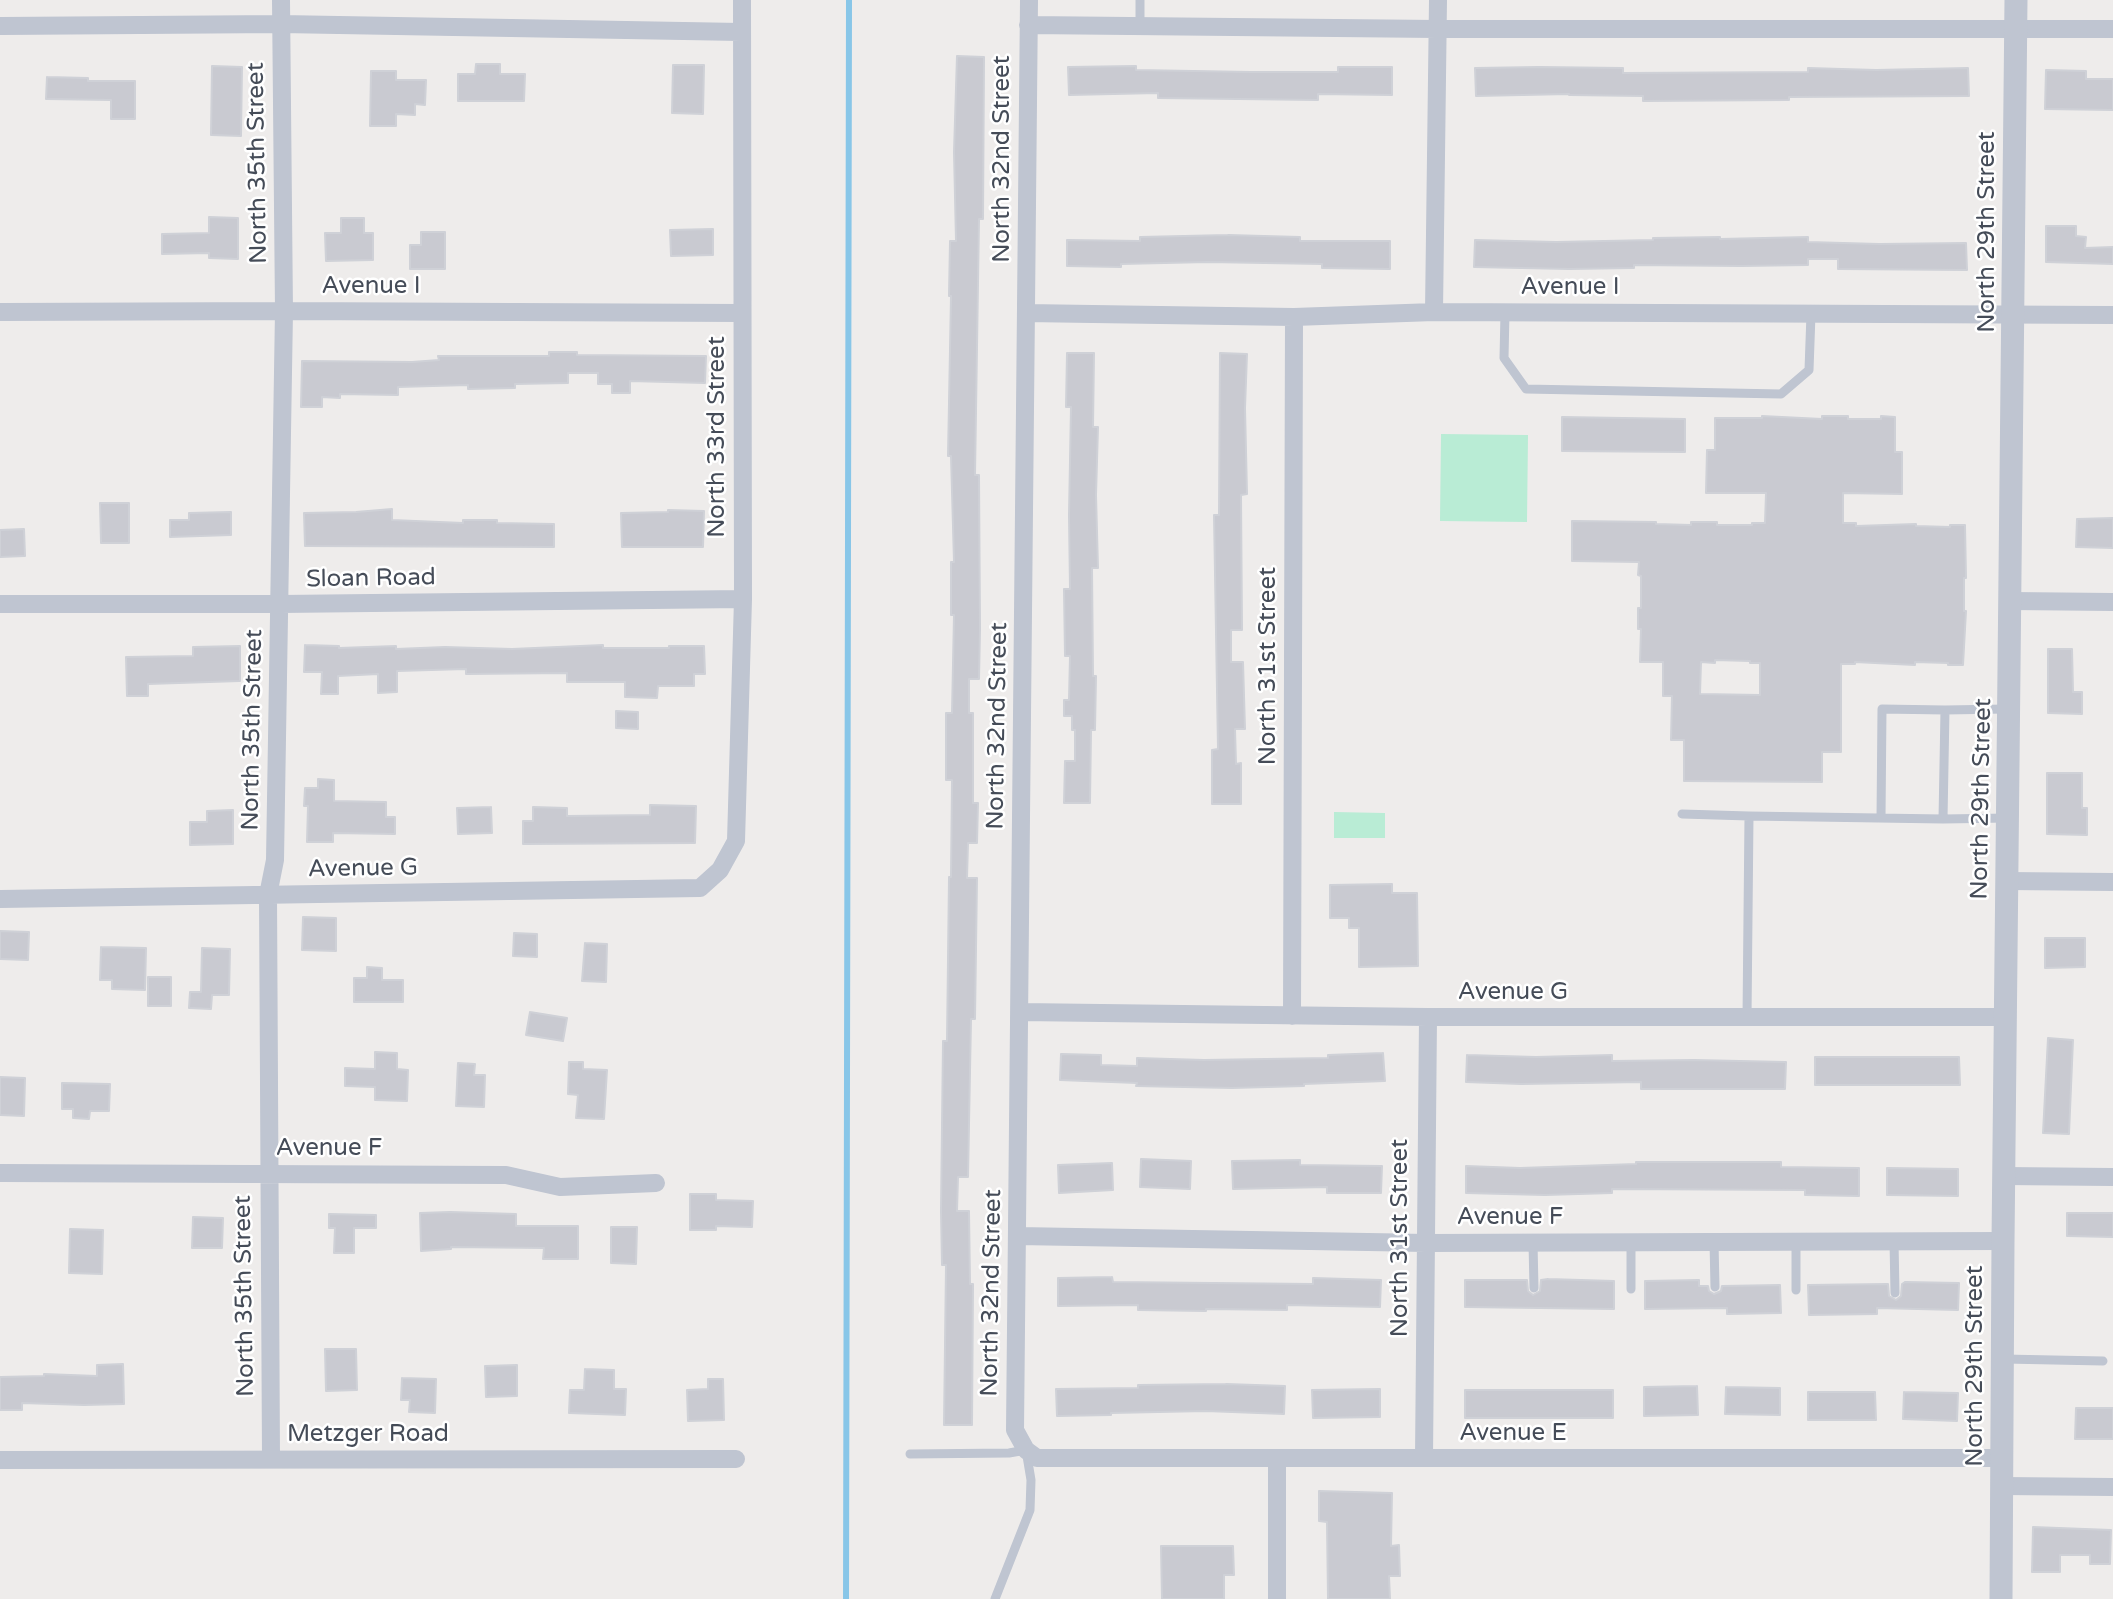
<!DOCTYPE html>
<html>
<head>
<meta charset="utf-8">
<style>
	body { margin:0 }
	canvas { display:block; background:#eeeceb }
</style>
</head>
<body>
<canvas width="2113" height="1599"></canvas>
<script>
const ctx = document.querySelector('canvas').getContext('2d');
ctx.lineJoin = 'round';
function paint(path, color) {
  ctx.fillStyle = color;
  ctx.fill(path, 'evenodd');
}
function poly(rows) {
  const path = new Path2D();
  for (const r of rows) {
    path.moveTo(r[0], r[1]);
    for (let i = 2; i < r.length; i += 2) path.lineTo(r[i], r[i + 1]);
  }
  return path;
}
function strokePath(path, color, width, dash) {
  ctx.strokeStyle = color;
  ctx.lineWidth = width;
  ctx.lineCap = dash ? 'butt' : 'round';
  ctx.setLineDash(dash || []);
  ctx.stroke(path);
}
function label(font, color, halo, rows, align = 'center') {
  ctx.font = font + ' "Varela Round",sans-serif';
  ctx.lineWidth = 5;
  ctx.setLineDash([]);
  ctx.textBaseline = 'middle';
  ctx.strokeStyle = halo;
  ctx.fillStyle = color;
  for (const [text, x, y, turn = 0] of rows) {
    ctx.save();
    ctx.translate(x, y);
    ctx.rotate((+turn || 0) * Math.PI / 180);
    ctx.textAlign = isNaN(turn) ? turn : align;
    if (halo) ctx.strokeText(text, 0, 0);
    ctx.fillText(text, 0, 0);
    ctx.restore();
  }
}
const green = poly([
	[1441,434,1528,435,1527,522,1440,521],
	[1334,812,1385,813,1385,838,1334,838]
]);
const stream = poly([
	[846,1599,849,0]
]);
const building = poly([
	[957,56,984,57,983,219,979,219,975,475,979,475,980,629,979,679,969,679,969,713,973,713,973,803,978,803,977,843,968,843,967,878,977,878,975,1019,971,1019,968,1177,958,1177,957,1211,969,1211,970,1284,973,1284,972,1425,944,1425,946,1265,942,1265,941,1211,943,1041,947,1041,949,877,951,877,952,780,946,780,946,713,952,713,954,615,951,615,951,562,954,562,951,456,948,456,951,296,949,296,950,241,956,241,954,152,957,56],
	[476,64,500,64,500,74,525,74,524,101,458,101,458,74,475,74,476,64],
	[673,65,704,65,703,114,672,113,673,65],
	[212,66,242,67,241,136,211,135,212,66],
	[1136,66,1136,70,1251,72,1338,72,1338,67,1392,67,1392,95,1318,94,1318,100,1158,98,1158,93,1069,95,1068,67,1136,66],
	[1539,67,1623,68,1623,73,1808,72,1808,68,1876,70,1968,68,1969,96,1789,97,1789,100,1643,101,1643,96,1569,95,1569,94,1476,96,1475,68,1539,67],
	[2046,70,2086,71,2086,79,2113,79,2113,110,2045,109,2046,70],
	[371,71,396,71,396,80,426,80,425,105,415,104,415,115,396,114,396,126,370,126,371,71],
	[47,77,88,78,88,81,135,81,135,119,111,119,111,100,46,99,47,77],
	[209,217,238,218,238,259,209,258,209,253,162,254,162,234,209,233,209,217],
	[341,218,364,218,364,233,373,233,373,260,326,261,325,233,341,233,341,218],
	[2046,226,2076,226,2076,236,2086,237,2085,248,2113,247,2113,264,2046,262,2046,226],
	[713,229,713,255,671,256,670,230,713,229],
	[421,232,445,232,445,269,410,269,410,245,421,245,421,232],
	[1228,235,1300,237,1300,241,1390,241,1390,269,1322,268,1322,264,1208,262,1121,264,1121,267,1067,266,1067,240,1140,241,1140,237,1228,235],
	[1720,237,1720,239,1808,237,1808,242,1879,244,1966,243,1967,270,1838,269,1838,259,1808,259,1808,265,1741,266,1634,265,1634,268,1569,269,1474,267,1475,240,1556,242,1653,240,1653,238,1720,237],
	[549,352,577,352,577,355,706,356,705,383,630,381,630,393,612,393,612,384,598,384,598,373,568,373,568,383,515,384,515,388,468,389,468,385,398,387,398,395,340,394,340,398,322,397,322,407,301,407,302,361,412,362,439,360,438,356,549,356,549,352],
	[1067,353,1094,353,1093,427,1098,427,1096,495,1098,568,1092,568,1093,676,1096,676,1095,730,1091,730,1090,803,1064,803,1065,761,1075,761,1075,730,1072,730,1072,716,1064,716,1064,700,1069,700,1070,656,1065,656,1064,589,1070,589,1069,515,1071,407,1066,407,1067,353],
	[1220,353,1247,354,1245,408,1247,494,1241,495,1242,630,1231,630,1231,662,1243,662,1245,729,1235,729,1236,764,1241,763,1241,804,1212,804,1212,750,1218,749,1214,515,1219,515,1220,353],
	[1762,416,1822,419,1822,416,1848,416,1848,419,1881,419,1881,416,1895,417,1895,452,1902,452,1902,494,1843,493,1843,523,1856,523,1856,526,1916,524,1916,526,1950,527,1950,525,1965,525,1966,578,1964,578,1964,611,1966,611,1963,665,1948,665,1948,663,1915,662,1915,665,1855,662,1855,664,1841,664,1841,752,1822,752,1822,782,1684,781,1684,740,1671,740,1672,696,1663,696,1663,662,1640,662,1641,629,1638,629,1638,608,1641,608,1641,576,1638,575,1639,562,1572,561,1572,521,1656,522,1656,524,1691,525,1691,522,1717,522,1717,525,1752,525,1752,523,1765,523,1766,493,1706,493,1707,450,1715,450,1715,418,1762,418,1762,416],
	[1715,660,1750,661,1750,663,1760,663,1760,695,1700,694,1701,662,1715,663,1715,660],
	[1562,417,1685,419,1685,452,1562,451,1562,417],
	[100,503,129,503,129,543,101,543,100,503],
	[392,509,392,520,463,523,463,520,497,520,497,523,554,524,554,547,305,546,304,513,356,512,392,509],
	[668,510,704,511,703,547,622,547,621,513,668,512,668,510],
	[231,512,231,535,170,537,170,520,189,520,189,513,231,512],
	[2113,518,2113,548,2076,547,2077,519,2113,518],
	[24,529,25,556,0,557,0,530,24,529],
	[305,645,339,646,339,648,396,646,396,649,445,647,512,649,603,645,603,648,669,648,669,646,704,646,705,674,694,674,694,686,658,686,657,698,625,697,625,682,567,682,567,673,466,674,466,669,397,671,397,692,378,693,378,674,338,676,338,694,321,694,322,672,304,672,305,645],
	[240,646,240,681,148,684,148,696,127,696,126,657,193,656,193,647,240,646],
	[2048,649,2072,649,2073,692,2082,692,2082,714,2048,713,2048,649],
	[616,711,638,712,638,729,616,728,616,711],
	[2047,773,2082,773,2082,808,2087,808,2087,835,2047,834,2047,773],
	[318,779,334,780,334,801,386,802,386,817,395,817,395,834,333,833,333,842,307,842,308,806,304,806,305,788,318,788,318,779],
	[650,805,696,806,695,843,523,844,523,821,533,821,533,807,567,808,567,816,650,815,650,805],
	[491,807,492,833,458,834,457,808,491,807],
	[233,810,233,844,190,845,190,822,207,822,207,811,233,810],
	[1392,884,1392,893,1417,893,1418,966,1359,967,1359,928,1349,928,1349,918,1330,918,1330,885,1392,884],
	[303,917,336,918,336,951,302,950,303,917],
	[0,931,29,932,28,960,0,959,0,931],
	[514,933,537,934,537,957,513,956,514,933],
	[2045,938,2085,938,2085,967,2045,968,2045,938],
	[585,943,607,944,606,982,582,981,585,943],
	[101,947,146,948,145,990,112,989,112,980,100,980,101,947],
	[202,948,230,949,229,995,212,995,211,1009,189,1008,190,992,201,992,202,948],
	[367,967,382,968,382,980,403,980,403,1002,354,1002,354,978,367,978,367,967],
	[148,977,171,977,171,1006,148,1006,148,977],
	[530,1012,567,1018,563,1041,526,1035,530,1012],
	[2048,1038,2073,1040,2069,1134,2043,1133,2048,1038],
	[375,1052,397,1053,397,1069,408,1070,407,1101,375,1100,375,1087,345,1086,345,1068,375,1069,375,1052],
	[1383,1053,1385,1081,1304,1084,1304,1086,1232,1088,1136,1086,1137,1083,1060,1080,1061,1054,1101,1055,1101,1065,1137,1066,1137,1058,1204,1060,1328,1058,1328,1055,1383,1053],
	[1467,1055,1536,1057,1612,1055,1612,1061,1694,1060,1786,1062,1785,1089,1641,1089,1641,1082,1521,1084,1466,1082,1467,1055],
	[1815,1057,1959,1057,1960,1085,1815,1085,1815,1057],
	[569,1062,583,1062,583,1069,607,1070,604,1119,576,1118,578,1095,568,1094,569,1062],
	[458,1063,475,1064,474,1075,485,1075,484,1107,456,1106,458,1063],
	[0,1077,25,1078,24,1116,0,1115,0,1077],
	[62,1083,110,1084,109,1111,90,1111,89,1119,73,1118,73,1109,62,1109,62,1083],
	[1141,1159,1191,1161,1190,1189,1140,1187,1141,1159],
	[1300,1160,1300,1165,1382,1166,1381,1193,1327,1193,1327,1187,1233,1189,1232,1161,1300,1160],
	[1636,1162,1781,1162,1781,1167,1859,1168,1859,1196,1805,1195,1805,1190,1612,1189,1612,1193,1545,1195,1466,1193,1466,1166,1520,1168,1636,1164,1636,1162],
	[1112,1163,1113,1190,1059,1193,1058,1165,1112,1163],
	[1887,1168,1958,1169,1958,1196,1887,1195,1887,1168],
	[690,1194,716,1194,716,1200,753,1201,752,1227,716,1226,716,1230,690,1230,690,1194],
	[450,1212,516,1214,516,1226,578,1226,578,1259,543,1259,544,1248,451,1247,451,1249,421,1251,420,1213,450,1212],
	[2067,1213,2113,1213,2113,1237,2067,1236,2067,1213],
	[329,1214,376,1215,376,1228,354,1228,354,1253,334,1253,335,1228,329,1228,329,1214],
	[193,1217,223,1218,222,1248,192,1248,193,1217],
	[611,1227,637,1227,636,1264,611,1263,611,1227],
	[70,1229,103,1230,102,1274,69,1273,70,1229],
	[1112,1277,1113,1282,1313,1284,1313,1278,1381,1280,1380,1307,1287,1305,1287,1310,1206,1309,1206,1311,1138,1310,1138,1305,1058,1306,1058,1278,1112,1277],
	[1548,1279,1614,1281,1614,1309,1465,1307,1465,1280,1527,1280,1528,1291,1533,1295,1540,1291,1541,1280,1548,1279],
	[1699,1280,1699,1286,1708,1286,1709,1291,1714,1294,1721,1291,1722,1286,1780,1285,1781,1313,1727,1314,1727,1308,1645,1309,1645,1281,1699,1280],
	[1905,1282,1959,1283,1958,1310,1877,1308,1877,1314,1809,1315,1808,1285,1888,1284,1889,1296,1896,1300,1901,1296,1902,1284,1905,1282],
	[325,1349,356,1349,357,1390,326,1391,325,1349],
	[123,1364,124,1404,84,1405,22,1403,22,1410,0,1410,0,1377,44,1376,44,1374,97,1376,97,1365,123,1364],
	[517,1365,517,1396,486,1397,485,1366,517,1365],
	[585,1369,614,1370,614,1389,626,1389,625,1415,569,1413,570,1390,584,1390,585,1369],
	[402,1378,436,1379,435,1413,409,1412,410,1400,401,1400,402,1378],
	[708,1379,723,1379,724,1420,688,1421,687,1390,708,1389,708,1379],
	[1226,1384,1285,1386,1284,1414,1206,1411,1111,1413,1111,1415,1057,1416,1056,1389,1138,1388,1138,1385,1226,1384],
	[1697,1386,1698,1415,1644,1416,1644,1387,1697,1386],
	[1726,1387,1780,1388,1780,1415,1725,1414,1726,1387],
	[1380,1389,1380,1417,1313,1418,1312,1390,1380,1389],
	[1465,1390,1613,1390,1613,1418,1465,1418,1465,1390],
	[1808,1392,1875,1392,1876,1420,1808,1420,1808,1392],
	[1904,1392,1958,1393,1957,1421,1903,1419,1904,1392],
	[2076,1408,2113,1408,2113,1439,2075,1439,2076,1408],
	[1319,1491,1392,1493,1391,1546,1399,1545,1400,1576,1389,1576,1390,1599,1328,1599,1327,1522,1319,1521,1319,1491],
	[2033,1527,2111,1530,2110,1564,2090,1564,2090,1555,2060,1555,2060,1572,2032,1572,2033,1527],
	[1161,1546,1233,1546,1234,1575,1224,1575,1224,1599,1162,1599,1161,1546]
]);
const service = poly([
	[1140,0,1140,26],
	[1505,313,1504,358,1526,389,1781,394,1809,370,1811,314],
	[1945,710,2006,709],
	[1682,814,1749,816,1943,819,1945,710,1882,709,1881,818],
	[1943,819,2008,818],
	[1747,1017,1749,816],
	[1894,1241,1895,1293],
	[1714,1242,1715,1287],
	[1533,1243,1534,1288],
	[1631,1289,1631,1242],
	[1796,1290,1796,1242],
	[2004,1359,2103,1361],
	[910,1454,1009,1453,1026,1450,1031,1480,1030,1510,995,1599]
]);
const minor = poly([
	[1029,0,1015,1430,1026,1450,1037,1458,2002,1458],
	[1028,25,1438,29,2113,29],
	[0,26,281,24,741,32],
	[0,312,284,311,742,313],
	[1434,312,1438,0],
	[1026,313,1294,317,1434,312,2113,315],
	[2010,601,2113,602],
	[0,604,280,604,743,599],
	[2007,881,2113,882],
	[0,899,700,888,720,870,736,841,743,599,742,0],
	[1020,1012,1428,1017,2005,1017],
	[1292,1016,1294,317],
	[0,1173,506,1175,560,1187,656,1183],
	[2003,1176,2113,1177],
	[1018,1236,1426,1243,2003,1241],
	[1277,1458,1277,1599],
	[1424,1458,1428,1017],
	[271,1459,268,895,275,860,284,311,281,0],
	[0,1460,736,1459],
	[2002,1486,2113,1487]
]);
const tertiary = poly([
	[2001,1599,2003,1241,2016,0]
]);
const streetNames = [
	["North 32nd Street",1003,159,-90],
	["North 35th Street",258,163,-91],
	["North 29th Street",1988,232,-90],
	["Avenue I",371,287],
	["Avenue I",1570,288],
	["North 33rd Street",718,437,-90],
	["Sloan Road",371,579,-1],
	["North 31st Street",1269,666,-90],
	["North 32nd Street",998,726,-89],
	["North 35th Street",253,730,-89],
	["North 29th Street",1982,799,-89],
	["Avenue G",363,869,-1],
	["Avenue G",1513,993],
	["Avenue F",329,1149],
	["Avenue F",1510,1218],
	["North 31st Street",1401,1238,-90],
	["North 32nd Street",992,1293,-89],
	["North 35th Street",245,1296,-91],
	["North 29th Street",1976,1366,-90],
	["Avenue E",1513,1434],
	["Metzger Road",368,1435]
];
paint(green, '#b9ecd5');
strokePath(stream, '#88c6e8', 6);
paint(building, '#c9cad1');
strokePath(building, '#cfd1d7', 2);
strokePath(service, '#bfc5d1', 9);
strokePath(minor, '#bfc5d1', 18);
strokePath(tertiary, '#bfc5d1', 23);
label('24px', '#454c58', '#fff', streetNames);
</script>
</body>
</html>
